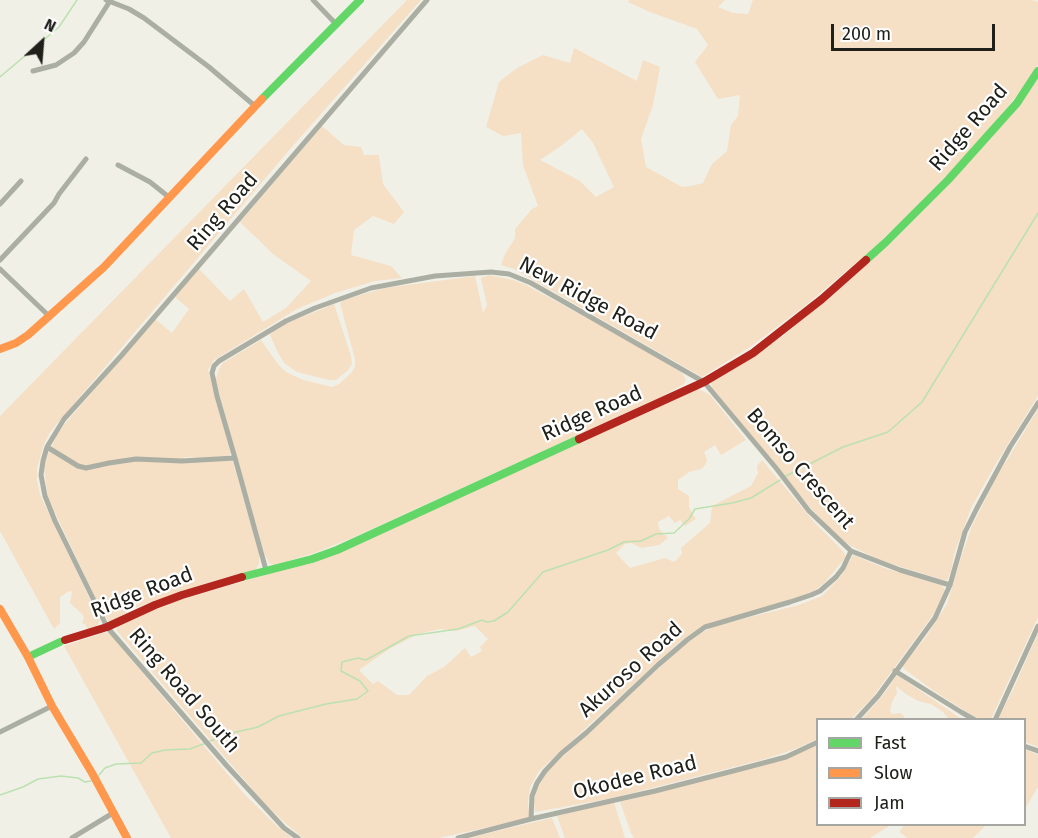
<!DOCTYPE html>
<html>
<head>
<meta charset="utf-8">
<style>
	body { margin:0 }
	#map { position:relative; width:1038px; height:838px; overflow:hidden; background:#f1f0e7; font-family:"Fira Sans",sans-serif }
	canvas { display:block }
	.legend { position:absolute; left:816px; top:718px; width:210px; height:108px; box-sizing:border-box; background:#fff; border:2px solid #a6a6a3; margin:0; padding:8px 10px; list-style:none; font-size:18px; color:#20201a }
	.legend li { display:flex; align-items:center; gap:12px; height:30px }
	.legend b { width:30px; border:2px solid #a6a6a3 }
	.north { position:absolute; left:12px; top:12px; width:60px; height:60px; -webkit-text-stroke:4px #fff; paint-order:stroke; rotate:26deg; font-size:16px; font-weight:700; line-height:24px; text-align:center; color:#20201a }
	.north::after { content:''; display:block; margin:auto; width:21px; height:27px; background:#20201a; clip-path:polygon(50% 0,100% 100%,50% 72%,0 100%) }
	.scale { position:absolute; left:831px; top:24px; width:164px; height:27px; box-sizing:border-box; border:3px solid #20201a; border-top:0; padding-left:8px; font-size:18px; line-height:21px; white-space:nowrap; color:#20201a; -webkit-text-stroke:4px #fff; paint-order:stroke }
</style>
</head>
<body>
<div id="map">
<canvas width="1038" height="838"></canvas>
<ul class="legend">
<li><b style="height:8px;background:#63d668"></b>Fast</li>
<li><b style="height:8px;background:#ff974d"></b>Slow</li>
<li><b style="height:8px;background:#b3261e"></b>Jam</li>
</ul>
<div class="north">N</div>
<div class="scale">200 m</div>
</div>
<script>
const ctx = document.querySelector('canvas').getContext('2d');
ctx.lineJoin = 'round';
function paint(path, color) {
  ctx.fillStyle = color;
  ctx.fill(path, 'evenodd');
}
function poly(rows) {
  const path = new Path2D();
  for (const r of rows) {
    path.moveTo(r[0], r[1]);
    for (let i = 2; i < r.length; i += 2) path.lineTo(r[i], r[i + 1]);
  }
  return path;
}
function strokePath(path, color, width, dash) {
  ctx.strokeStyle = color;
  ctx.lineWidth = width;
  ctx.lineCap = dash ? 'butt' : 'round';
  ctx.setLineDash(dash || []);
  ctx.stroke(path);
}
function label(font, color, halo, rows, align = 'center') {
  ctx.font = font + ' "Fira Sans",sans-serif';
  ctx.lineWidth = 4.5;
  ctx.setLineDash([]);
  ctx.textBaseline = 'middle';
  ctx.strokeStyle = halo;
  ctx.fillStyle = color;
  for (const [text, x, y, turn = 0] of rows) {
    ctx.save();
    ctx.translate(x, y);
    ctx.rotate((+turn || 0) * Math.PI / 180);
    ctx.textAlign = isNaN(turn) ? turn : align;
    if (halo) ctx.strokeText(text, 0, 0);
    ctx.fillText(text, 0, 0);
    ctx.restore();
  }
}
const green = poly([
	[407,0,421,0,291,148,50,432,44,444,37,468,37,480,40,495,100,620,96,628,88,630,86,625,82,623,84,618,83,615,70,603,72,592,69,591,60,597,60,623,54,629,0,531,0,416],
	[629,0,725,0,718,7,733,13,748,14,753,0,1032,0,1038,2,1038,64,1023,88,976,145,907,216,867,254,802,308,750,347,702,377,514,269,501,265,505,254,515,238,515,229,532,209,538,206,523,165,521,133,503,136,486,127,499,82,517,68,543,55,570,63,574,48,637,81,643,60,660,67,653,105,641,139,646,167,682,187,691,186,703,183,712,164,727,151,731,125,738,116,740,95,718,99,695,62,708,45,697,29,650,12,628,2],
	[582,129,593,143,614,187,596,197,580,181,540,160,561,146],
	[1038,75,1038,396,995,465,971,508,954,554,951,571,947,580,944,580,882,561,851,546,834,534,801,497,712,388,711,384,712,380,731,370,783,336,893,241,947,186],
	[322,126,344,145,361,147,364,155,379,155,383,184,404,212,394,224,373,216,354,230,351,255,391,266,402,278,375,281,335,293,297,309,214,360,208,370,231,453,228,456,201,458,185,457,182,461,231,461,233,462,259,552,259,564,255,571,186,590,134,608,110,623,102,612,48,498,44,467,48,454,57,435,64,425,155,319,172,333,189,309,175,297,199,269,230,301,244,289,263,322,286,308,311,281,273,254,240,222],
	[489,275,513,280,526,285,596,323,667,363,681,372,686,379,684,384,659,398,354,537,317,552,275,565,270,564,264,553,217,386,216,379,219,369,223,363,261,340,277,363,286,372,303,380,332,387,339,384,352,372,355,366,355,359,340,303,343,300,385,288,475,276,483,313,487,305,481,278,483,277],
	[334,304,351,356,352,364,348,370,336,380,329,380,297,372,284,363,276,349,270,334,285,324],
	[697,388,710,395,746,440,721,455,715,445,704,452,707,460,706,464,701,469,689,472,678,480,678,489,689,496,689,508,696,519,685,526,680,520,675,523,669,516,658,522,659,529,668,538,659,545,642,548,631,543,625,544,616,553,630,568,665,558,674,562,682,554,681,548,710,523,712,506,751,486,758,473,757,466,762,460,815,523,842,550,845,555,845,558,825,582,817,589,806,595,700,628,677,644,539,771,530,787,528,802,529,814,529,816,525,819,439,838,303,838,284,822,265,804,117,631,117,626,154,607,307,563,494,482],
	[475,626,488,639,480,647,482,651,471,657,465,648,444,667,427,676,409,695,397,695,378,681,373,684,359,670,391,648,418,634,440,629,456,631],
	[1038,409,1038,617,991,719,978,719,934,691,903,668,903,665,926,637,947,604,960,561,972,526,996,478],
	[853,555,887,569,942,585,945,591,935,612,872,698,852,718,818,720,817,739,795,749,765,759,613,798,535,812,534,800,537,789,548,771,561,758,683,646,701,633,718,625,799,605,822,596,841,576],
	[106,632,110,634,245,795,278,827,292,838,171,838,64,646],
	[1038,633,1038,747,1025,742,1024,720,997,720,1013,690],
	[897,675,960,718,963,719,949,719,943,712,931,704,918,701,906,694,896,686,897,693,892,702,890,711,892,714,900,713,903,715,905,719,861,720,884,694],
	[817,745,818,824,891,825,870,838,634,838,631,833,620,802,784,760],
	[1025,749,1038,755,1038,787,1026,807,1024,806],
	[614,802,625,838,565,838,557,816],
	[552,818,560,838,467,838],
	[906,824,986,824,986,825,973,838,907,838,900,832,901,829]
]);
const stream = poly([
	[0,77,59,27,77,0],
	[786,476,843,447,888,432,922,402,1038,213],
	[210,741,236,732,258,727,279,716,326,704,357,699,368,691,360,681,341,671,342,662,358,658,366,660,409,636,458,629,482,620,487,622,494,621,508,612,543,572,608,550,624,542,641,541,656,534,674,533,689,519,695,509,732,503,751,498,780,480],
	[99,775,105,768,116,764,141,763,152,753,165,750,190,749,206,743],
	[0,795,23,787,38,779,61,776,78,778,85,782,91,781]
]);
const street = poly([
	[106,0,129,9,144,18,209,67,255,106],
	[313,0,337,25],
	[33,71,56,65,74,53,84,42,110,1],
	[118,165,150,182,170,198],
	[0,204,21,181],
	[0,260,54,203,59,194,86,159],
	[0,269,50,317],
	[47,447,78,466,86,468,109,463,136,459,182,461,235,458],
	[266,570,235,458,217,396,212,373,214,366,219,361,286,321,315,308,371,288,435,276,491,272,509,274,531,283,704,382,776,468,809,511,851,551,900,570,950,585],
	[895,671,961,712,975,720],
	[856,720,878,696,935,618,950,585,965,532,977,508,1010,447,1038,403],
	[995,720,1038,626],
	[0,732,52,706],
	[1024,746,1038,751],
	[531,819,532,796,537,783,545,771,562,753,586,733,658,665,687,640,705,627,712,625,790,602,811,595,820,591,836,577,843,568,851,551],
	[72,838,113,813],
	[298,838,284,828,227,766,107,627,55,521,45,496,41,475,43,461,47,447,64,419,121,356,427,0],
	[458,838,531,819,655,791,733,771,786,757,818,742]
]);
const fast = poly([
	[262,99,360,0],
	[866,260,886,242,948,180,1017,103,1038,71],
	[242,577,312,559,337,550,579,439],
	[28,657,60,642]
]);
const slow = poly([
	[0,349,16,343,28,335,104,267,262,99],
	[0,609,28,657,52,706,92,773,127,838]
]);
const jam = poly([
	[579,439,704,382,753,353,822,299,866,260],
	[65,640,107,627,155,605,182,595,242,577]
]);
const streetNames = [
	["Ridge Road",969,128,-49],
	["Ring Road",223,212,-49],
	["New Ridge Road",588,299,28],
	["Ridge Road",592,414,-24],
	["Bomso Crescent",800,469,49],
	["Ridge Road",142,593,-21],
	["Akuroso Road",631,670,-42],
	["Ring Road South",184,691,49],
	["Okodee Road",635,778,-14]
];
paint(green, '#f5dfc5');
strokePath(stream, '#bce1b1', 1.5);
strokePath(street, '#abaea3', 5);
strokePath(fast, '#63d668', 8);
strokePath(slow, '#ff974d', 8);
strokePath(jam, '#b3261e', 8);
label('21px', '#20201a', '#fff', streetNames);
</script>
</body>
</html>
